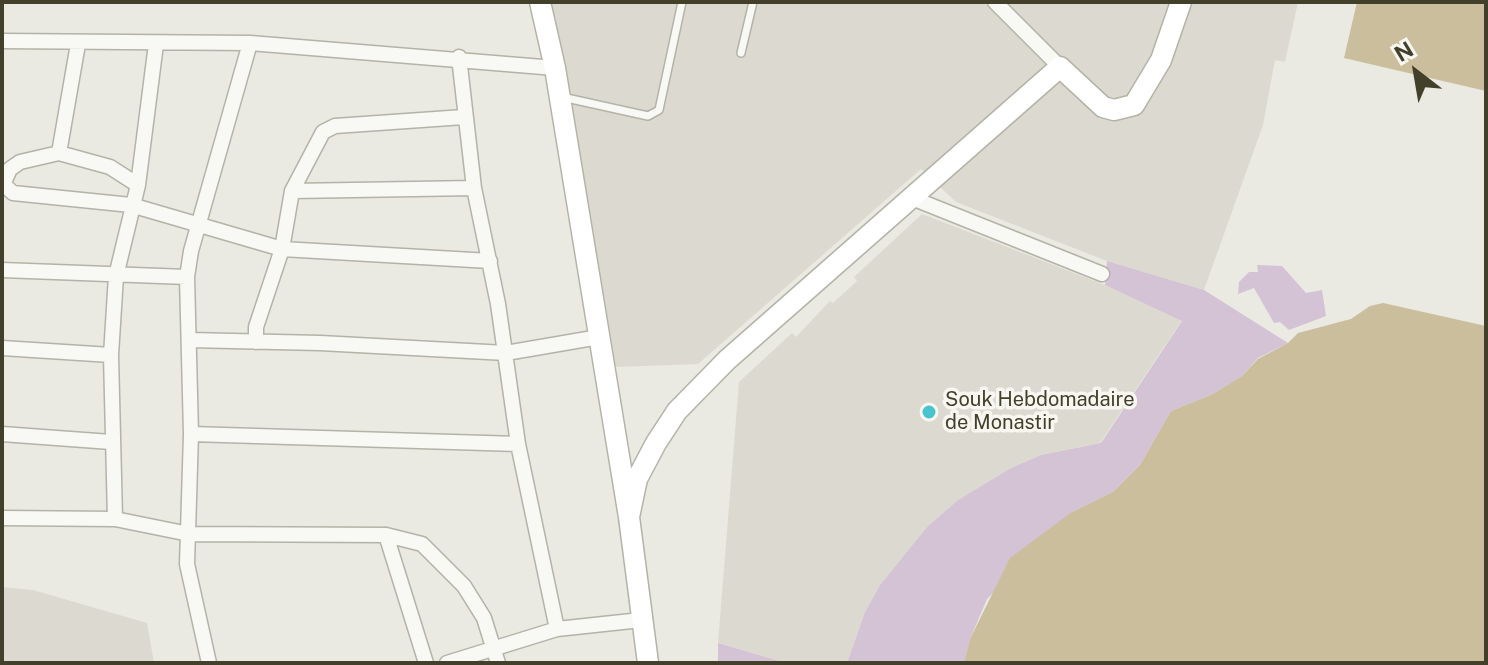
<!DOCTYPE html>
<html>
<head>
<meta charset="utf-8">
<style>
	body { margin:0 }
	#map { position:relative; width:1488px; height:665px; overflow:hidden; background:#eae9e2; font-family:"Public Sans",sans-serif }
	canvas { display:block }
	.frame { position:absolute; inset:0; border:4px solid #423f2a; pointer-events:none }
	.north { position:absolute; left:1376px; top:32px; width:80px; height:80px; -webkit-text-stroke:6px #f7f6f1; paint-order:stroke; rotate:329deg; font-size:22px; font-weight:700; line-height:32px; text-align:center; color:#423f2a }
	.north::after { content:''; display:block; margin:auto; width:28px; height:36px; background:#423f2a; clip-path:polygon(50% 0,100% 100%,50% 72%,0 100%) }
</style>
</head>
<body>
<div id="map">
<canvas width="1488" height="665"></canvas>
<div class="frame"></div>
<div class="north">N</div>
</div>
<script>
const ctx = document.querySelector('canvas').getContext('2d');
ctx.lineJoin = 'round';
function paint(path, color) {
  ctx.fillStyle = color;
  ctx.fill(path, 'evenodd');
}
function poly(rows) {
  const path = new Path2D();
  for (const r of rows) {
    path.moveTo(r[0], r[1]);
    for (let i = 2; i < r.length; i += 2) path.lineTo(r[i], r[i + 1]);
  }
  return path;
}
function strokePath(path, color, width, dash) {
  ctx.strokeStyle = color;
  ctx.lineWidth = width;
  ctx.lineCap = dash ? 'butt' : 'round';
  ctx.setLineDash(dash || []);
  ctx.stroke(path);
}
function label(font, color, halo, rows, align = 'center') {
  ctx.font = font + ' "Public Sans",sans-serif';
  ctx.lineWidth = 7;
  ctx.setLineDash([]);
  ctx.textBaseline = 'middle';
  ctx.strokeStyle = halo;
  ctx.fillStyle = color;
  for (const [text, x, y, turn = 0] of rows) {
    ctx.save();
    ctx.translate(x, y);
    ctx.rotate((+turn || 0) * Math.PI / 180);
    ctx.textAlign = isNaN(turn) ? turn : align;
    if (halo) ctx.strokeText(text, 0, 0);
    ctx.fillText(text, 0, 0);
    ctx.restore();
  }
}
const built = poly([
	[542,2,1298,2,1285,62,1275,60,1263,125,1204,290,1107,261,956,202,921,169,698,364,616,367],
	[922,214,1105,285,1182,320,1100,443,1041,455,1011,468,958,500,927,527,880,585,865,612,847,663,786,663,718,643,739,382,792,333,796,337,830,301,833,303,857,281,854,277],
	[2,587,33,590,147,623,154,663,2,663]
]);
const green = poly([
	[1107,261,1204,290,1288,343,1258,358,1242,376,1211,395,1171,411,1140,465,1113,492,1072,512,987,599,970,639,964,663,847,663,865,612,880,585,927,527,958,500,1011,468,1041,455,1101,443,1182,321,1105,285],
	[1257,265,1282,266,1306,293,1322,290,1326,316,1289,330,1280,322,1274,323,1254,288,1238,294,1239,282,1249,272,1258,272],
	[718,643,786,663,718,663]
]);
const water = poly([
	[1357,2,1486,2,1486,91,1344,58],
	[1383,303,1486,326,1486,663,964,663,970,639,1010,558,1072,512,1113,492,1140,465,1171,411,1211,395,1242,376,1258,359,1288,343,1298,333,1351,319,1370,306]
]);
const lane = poly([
	[741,53,753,2],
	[562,97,648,116,659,110,682,2]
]);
const street = poly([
	[995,2,1060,67],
	[2,41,250,43],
	[459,57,474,188,498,304,518,444,557,629],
	[59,153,78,44],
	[2,183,13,193,131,205,282,249,490,261],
	[138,185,156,44],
	[2,187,10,169,20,162,59,153,110,167,138,185,116,276,111,355,115,519],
	[292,191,474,188],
	[912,198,1102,274],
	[2,270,187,277],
	[189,340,320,343,506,353,599,337],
	[256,342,256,327,282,249,292,191,323,132,335,126,464,117],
	[2,348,111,355],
	[2,434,111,442],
	[191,434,518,444],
	[2,518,115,519,189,534,386,535,422,544,464,586,484,618,498,663],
	[386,535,426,663],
	[209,663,187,564,191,434,187,277,191,251,250,43,555,68],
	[447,663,557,629,641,620]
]);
const secondary = poly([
	[540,2,555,68,629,517,648,663],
	[629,517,637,479,656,443,677,411,727,360,1060,67,1103,107,1114,110,1134,105,1161,60,1181,2]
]);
const markers = [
	[929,412,8,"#48c4ce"]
];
const poiNames = [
	["Souk Hebdomadaire",945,400],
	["de Monastir",945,423]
];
paint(built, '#dcdad0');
paint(green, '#d3c3d4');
paint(water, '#cabe9d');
strokePath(lane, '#b4b3a7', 10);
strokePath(street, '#b4b3a7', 17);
strokePath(secondary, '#b4b3a7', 23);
strokePath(lane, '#f8f8f5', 7);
strokePath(street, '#f8f8f5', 14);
strokePath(secondary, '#fff', 20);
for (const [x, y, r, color] of markers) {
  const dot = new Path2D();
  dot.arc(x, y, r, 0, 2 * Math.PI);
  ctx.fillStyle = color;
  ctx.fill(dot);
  strokePath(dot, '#f7f6f1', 3);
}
label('20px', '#423f2a', '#f7f6f1', poiNames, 'left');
</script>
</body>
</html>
